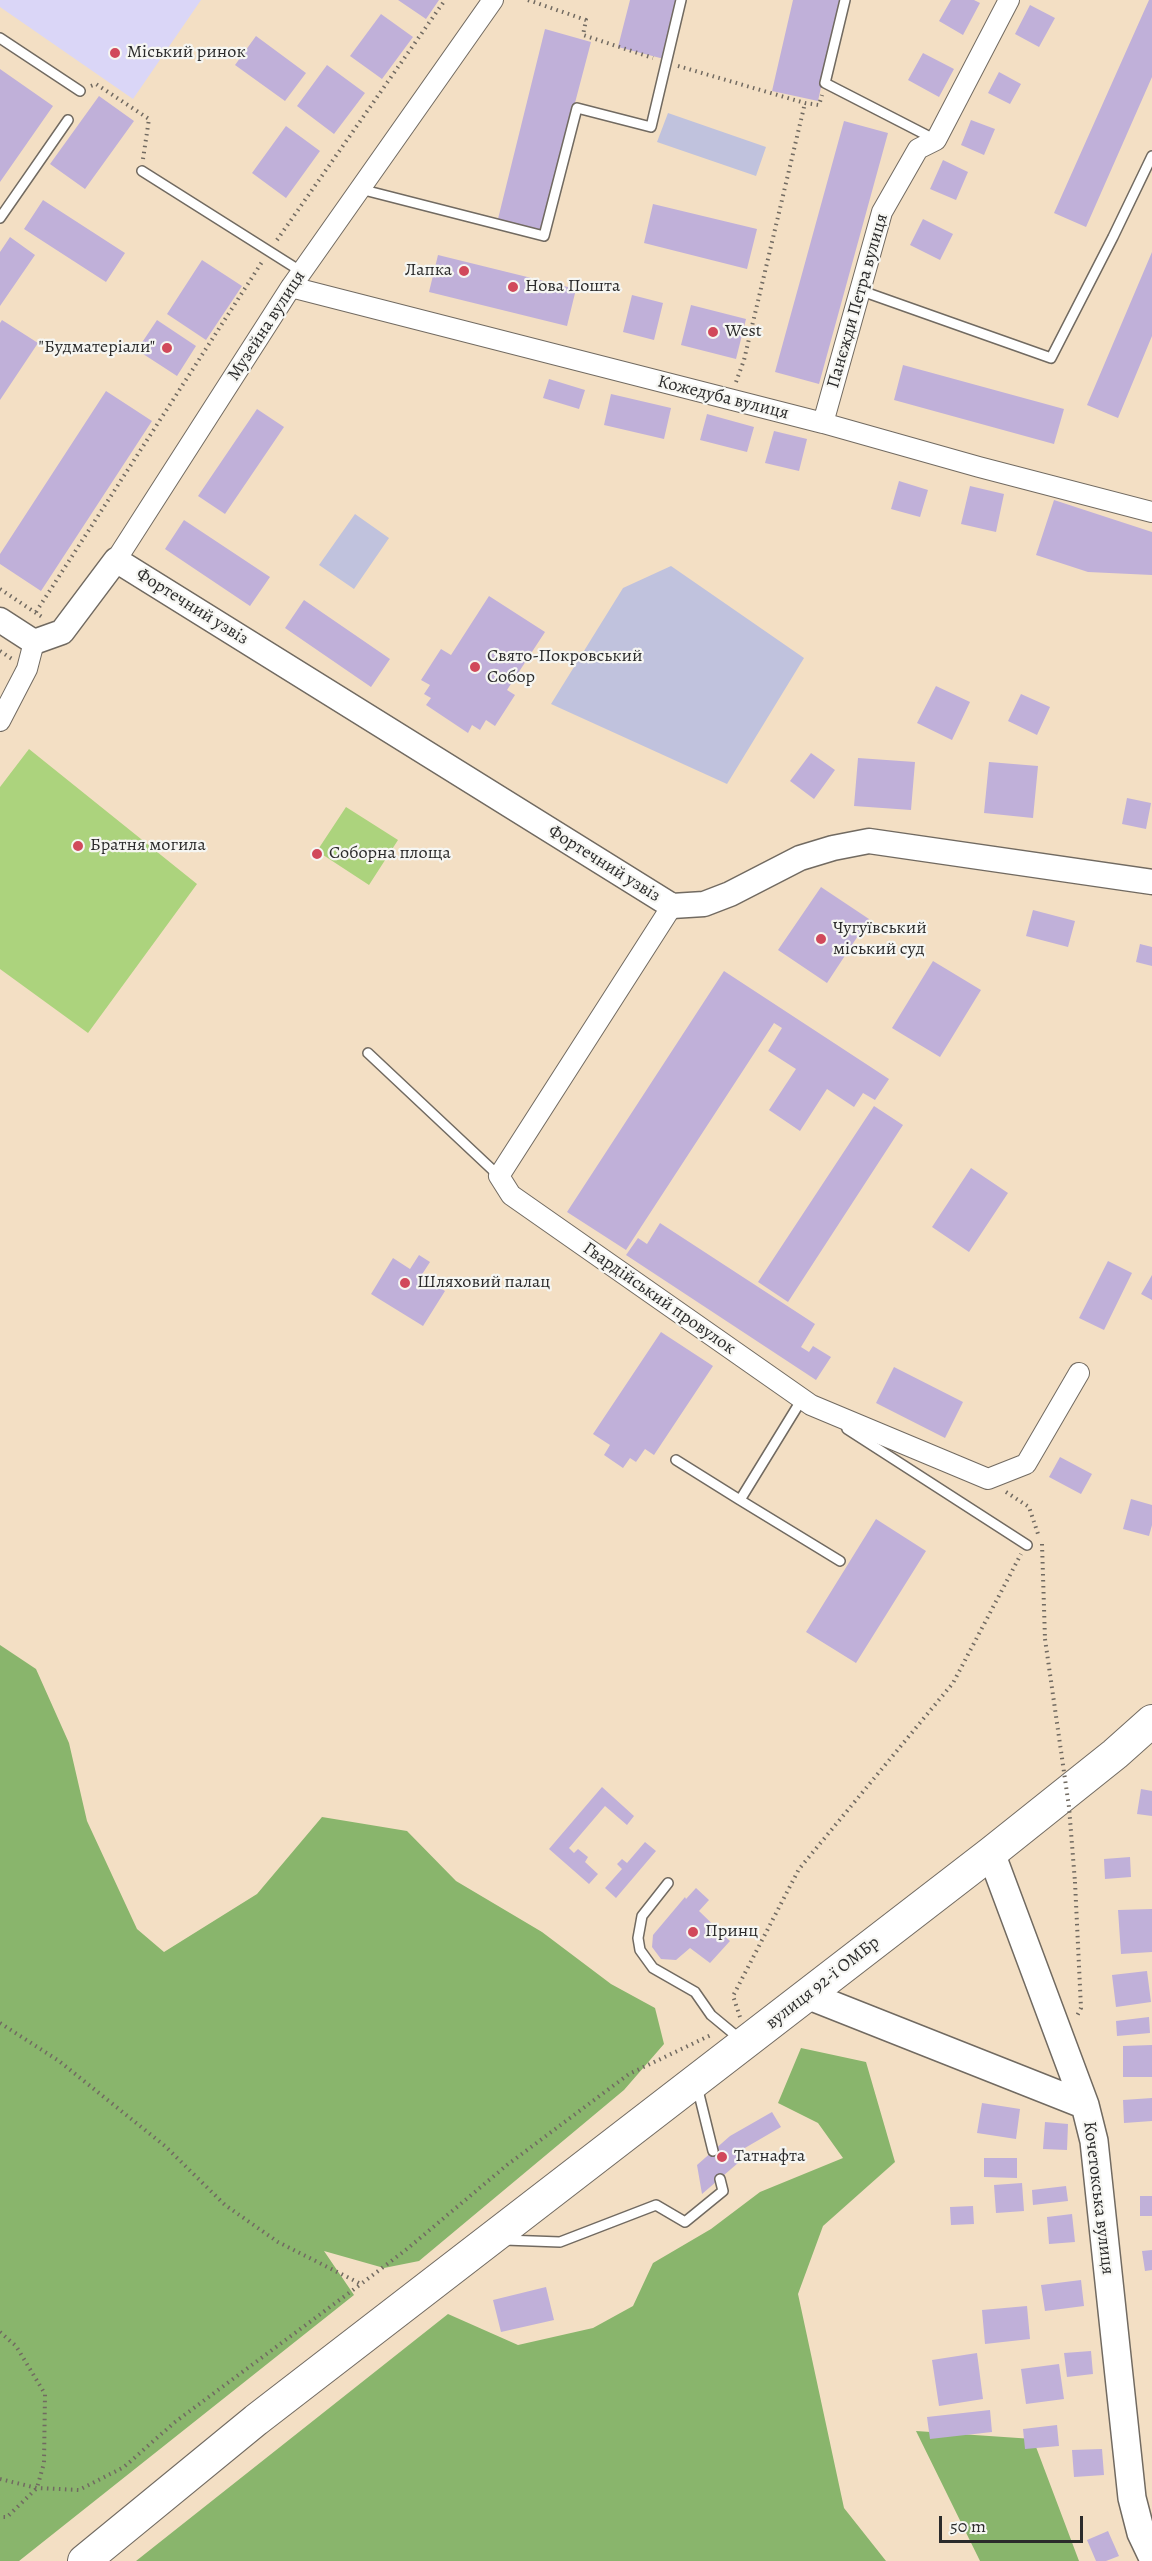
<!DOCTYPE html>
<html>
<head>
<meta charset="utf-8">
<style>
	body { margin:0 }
	#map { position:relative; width:1152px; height:2561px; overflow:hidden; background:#f3dfc4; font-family:Alegreya,serif }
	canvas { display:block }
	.scale { position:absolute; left:939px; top:2516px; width:144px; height:27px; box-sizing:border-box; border:3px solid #2b2b2b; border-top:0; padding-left:8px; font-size:18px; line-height:21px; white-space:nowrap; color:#2b2b2b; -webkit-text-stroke:4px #f6f6f2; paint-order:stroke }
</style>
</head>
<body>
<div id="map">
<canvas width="1152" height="2561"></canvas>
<div class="scale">50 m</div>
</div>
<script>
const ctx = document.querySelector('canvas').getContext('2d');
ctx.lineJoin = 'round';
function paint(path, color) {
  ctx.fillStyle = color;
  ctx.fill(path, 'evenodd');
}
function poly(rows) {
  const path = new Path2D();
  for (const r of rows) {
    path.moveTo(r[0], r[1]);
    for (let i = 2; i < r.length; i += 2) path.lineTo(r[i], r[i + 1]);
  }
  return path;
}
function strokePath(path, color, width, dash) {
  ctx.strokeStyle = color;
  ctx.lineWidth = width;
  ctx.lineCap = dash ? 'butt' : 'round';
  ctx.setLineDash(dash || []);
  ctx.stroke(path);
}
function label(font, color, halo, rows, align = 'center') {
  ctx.font = font + ' Alegreya,serif';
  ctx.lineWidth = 4.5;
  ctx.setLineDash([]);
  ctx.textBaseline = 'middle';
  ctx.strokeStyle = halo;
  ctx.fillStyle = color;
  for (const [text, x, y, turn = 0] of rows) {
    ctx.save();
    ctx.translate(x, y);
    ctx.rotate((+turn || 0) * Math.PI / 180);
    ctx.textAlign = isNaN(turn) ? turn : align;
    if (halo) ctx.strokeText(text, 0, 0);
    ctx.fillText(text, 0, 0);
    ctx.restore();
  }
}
const built = poly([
	[0,0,201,0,133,99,0,7]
]);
const industrial = poly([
	[668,113,766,147,756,176,657,142],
	[355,514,389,538,354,589,319,565],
	[671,566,804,658,727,784,551,704,623,588]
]);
const green = poly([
	[29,749,197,884,88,1033,0,969,0,787],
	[346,807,398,840,369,885,317,851]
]);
const forest = poly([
	[0,1645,36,1669,69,1743,87,1821,137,1929,164,1952,257,1894,322,1817,407,1831,456,1881,542,1932,611,1984,655,2008,664,2044,624,2090,419,2261,384,2268,324,2251,354,2295,19,2561,0,2561],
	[801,2048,866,2062,895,2162,823,2226,798,2294,844,2508,886,2561,136,2561,448,2314,518,2345,593,2328,633,2306,653,2263,711,2229,760,2192,843,2158,818,2123,778,2103],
	[916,2431,1033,2439,1079,2561,980,2561]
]);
const building = poly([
	[398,0,439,0,426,19],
	[630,0,679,0,664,59,618,47],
	[793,0,840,0,818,101,772,91],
	[951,0,974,0,980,3,963,35,939,21],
	[1149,0,1152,0,1152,77,1086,227,1054,213],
	[1030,5,1055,18,1039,47,1015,34],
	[381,14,413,37,382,79,350,56],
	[545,29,591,42,541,232,497,223],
	[256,36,306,73,285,101,235,65],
	[923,53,954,69,939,97,908,80],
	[327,65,365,93,334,134,297,106],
	[0,69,53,106,0,182],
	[999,72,1021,84,1010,104,988,93],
	[99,96,134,121,85,189,50,164],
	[971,120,995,129,984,155,961,145],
	[844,121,888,133,819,384,775,372],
	[286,126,320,151,286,198,252,173],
	[943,160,968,172,956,200,930,189],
	[43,200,125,253,106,282,24,229],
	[653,204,757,229,747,269,644,243],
	[923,219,953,234,940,260,910,245],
	[10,237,35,255,0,306,0,252],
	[1152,252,1152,336,1118,418,1087,405],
	[438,255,576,289,567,326,429,292],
	[202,260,242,286,206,340,167,314],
	[632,295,663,303,654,340,623,332],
	[691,305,746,319,736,359,681,345],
	[2,320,38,343,0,400,0,323],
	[157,320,196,346,177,376,137,350],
	[903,365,1064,409,1054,444,894,400],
	[549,379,585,390,579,409,543,398],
	[106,391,152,421,41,591,0,564,0,554],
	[611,394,671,408,664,439,604,425],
	[257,409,284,427,225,514,198,496],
	[707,414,754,427,747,452,700,440],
	[774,431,807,439,799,471,765,463],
	[899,481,928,490,920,517,891,509],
	[970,486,1004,494,996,532,961,524],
	[1054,500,1152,532,1152,575,1088,572,1036,555],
	[184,520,270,577,250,606,165,549],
	[489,596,545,632,507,690,515,695,495,726,486,720,480,730,472,725,468,733,426,705,431,698,424,694,430,685,421,680,441,649,451,655],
	[304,600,390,659,371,687,285,628],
	[936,686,970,702,952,740,917,723],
	[1021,694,1050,707,1037,735,1008,721],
	[811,753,835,770,814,799,790,781],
	[858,758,915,762,911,810,854,806],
	[989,762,1038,766,1033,818,984,813],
	[1127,798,1151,803,1146,829,1122,824],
	[821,887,869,919,827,983,778,950],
	[1033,910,1075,921,1068,947,1026,936],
	[1140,944,1152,947,1152,966,1136,962],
	[933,961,981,990,940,1057,892,1028],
	[724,971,889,1079,875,1100,863,1093,854,1107,827,1089,800,1131,769,1110,796,1069,768,1051,782,1028,774,1023,626,1250,567,1212],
	[874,1106,903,1125,788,1302,758,1282],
	[971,1168,1008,1193,969,1252,932,1227],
	[660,1223,815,1324,801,1347,809,1352,813,1346,831,1357,816,1380,626,1255,638,1238,647,1244],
	[419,1255,430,1262,421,1276,445,1291,423,1326,371,1294,393,1258,410,1269],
	[1108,1261,1132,1273,1104,1330,1079,1318],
	[1152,1275,1152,1300,1141,1294],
	[661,1332,713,1366,654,1455,645,1449,636,1462,630,1458,623,1468,604,1455,610,1445,593,1434],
	[894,1367,963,1402,945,1438,876,1403],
	[1060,1457,1092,1474,1081,1494,1049,1477],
	[1131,1499,1152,1505,1152,1525,1149,1536,1123,1529],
	[876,1519,926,1551,856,1663,806,1632],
	[602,1787,634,1816,627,1825,605,1806,569,1848,574,1853,578,1849,588,1857,585,1862,598,1874,589,1884,549,1849],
	[1141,1789,1152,1791,1152,1816,1137,1814],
	[645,1842,656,1851,616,1898,605,1888,622,1869,617,1864,622,1859,627,1863],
	[1130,1857,1131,1877,1105,1879,1104,1859],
	[696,1888,709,1900,699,1911,730,1941,710,1963,690,1948,676,1960,661,1959,652,1947,653,1935,685,1897,686,1899],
	[1152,1909,1152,1952,1121,1954,1118,1910],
	[1147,1971,1151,2002,1116,2007,1112,1975],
	[1149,2017,1150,2033,1117,2036,1116,2021],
	[1152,2045,1152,2077,1123,2077,1123,2046],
	[1152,2098,1152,2121,1124,2123,1123,2100],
	[982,2103,1020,2109,1016,2139,977,2133],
	[772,2112,781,2127,738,2152,738,2163,702,2194,697,2165,730,2136],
	[1045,2122,1068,2124,1067,2150,1043,2149],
	[984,2158,1017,2158,1017,2178,984,2177],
	[1022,2183,1024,2211,996,2213,994,2185],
	[1066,2186,1068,2201,1033,2205,1032,2190],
	[1140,2196,1152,2196,1152,2216,1140,2216],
	[973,2206,974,2224,951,2225,950,2207],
	[1072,2214,1075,2242,1049,2244,1047,2217],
	[1152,2250,1152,2270,1145,2271,1142,2251],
	[1081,2280,1084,2306,1045,2311,1041,2285],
	[546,2287,554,2320,501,2332,493,2300],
	[1027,2306,1030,2339,985,2344,982,2310],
	[1091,2351,1093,2374,1067,2377,1064,2353],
	[977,2353,983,2399,939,2406,932,2360],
	[1059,2364,1064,2399,1026,2404,1021,2369],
	[990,2410,992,2432,930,2439,927,2417],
	[1057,2425,1059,2446,1025,2449,1023,2429],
	[1102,2449,1104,2475,1074,2477,1072,2450],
	[1108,2531,1119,2556,1106,2561,1096,2561,1087,2540]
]);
const path = poly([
	[528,0,586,20,583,35,653,58],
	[678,66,805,103,819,105,822,95],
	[91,86,96,84,149,119,143,159],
	[277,240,445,0],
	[736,382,744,360,805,103],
	[0,589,42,617],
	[36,612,262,262],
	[0,651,12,659],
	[1006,1492,1029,1507,1039,1537],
	[1042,1544,1045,1639],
	[1075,1882,1081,2008,1076,2018],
	[740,2017,733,1996,799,1869,953,1683,1021,1554],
	[0,2023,59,2061,165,2146,225,2205,278,2242,361,2284,407,2249,507,2165,629,2074,713,2034],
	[0,2332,16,2346,45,2394,44,2463,37,2488,7,2517,0,2517],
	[0,2479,37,2488,79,2490,124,2467,175,2422,361,2284]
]);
const service = poly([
	[845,0,825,83,936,140],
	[0,38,80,91],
	[142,171,302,272],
	[360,189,544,236,577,108,651,127,681,0],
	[0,218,68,120],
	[859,290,1051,358,1113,237,1152,156],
	[368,1053,499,1176],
	[802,1399,740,1500,840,1561],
	[847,1429,1027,1545],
	[676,1460,740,1500],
	[668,1883,642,1916,638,1938,640,1950,653,1968,695,1992,711,2015,740,2039],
	[697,2086,713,2151],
	[505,2240,560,2242,656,2205,685,2222,723,2191,720,2179]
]);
const minor = poly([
	[291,287,823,423,979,467,1152,512],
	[823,423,882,212,918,149,936,140,1009,0],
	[116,560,291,287,493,0],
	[0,721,27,669,34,642],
	[672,906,499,1176,511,1195,811,1405,988,1479,1026,1464,1079,1373]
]);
const tertiary = poly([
	[0,620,34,642,62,632,116,560,672,906,704,904,730,894,800,858,833,848,869,841,1152,882]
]);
const secondary = poly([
	[991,1853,1085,2105,1094,2141,1132,2498,1141,2533,1152,2556],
	[807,1995,1085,2105]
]);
const trunk = poly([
	[84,2561,256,2420,991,1853,1115,1754,1152,1721]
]);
const pathBridge = poly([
	[1045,1639,1069,1807,1075,1882]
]);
const markers = [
	[115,53,6,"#d1495b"],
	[464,271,6,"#d1495b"],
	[513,287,6,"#d1495b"],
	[713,332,6,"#d1495b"],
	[167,348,6,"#d1495b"],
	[475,667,6,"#d1495b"],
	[78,846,6,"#d1495b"],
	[317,854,6,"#d1495b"],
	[821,939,6,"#d1495b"],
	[405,1283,6,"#d1495b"],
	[693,1932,6,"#d1495b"],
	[722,2157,6,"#d1495b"]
];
const poiNames = [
	["Міський ринок",127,53],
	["Лапка",452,271,"right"],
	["Нова Пошта",525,287],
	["West",725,332],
	["\"Будматеріали\"",155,348,"right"],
	["Свято-Покровський",487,657],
	["Собор",487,678],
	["Братня могила",90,846],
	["Соборна площа",329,854],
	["Чугуївський",833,929],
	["міський суд",833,950],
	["Шляховий палац",417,1283],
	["Принц",705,1932],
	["Татнафта",734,2157]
];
const streetNames = [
	["Панєжди Петра вулиця",858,301,-74],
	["Музейна вулиця",267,326,-57],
	["Кожедуба вулиця",723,398,14],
	["Фортечний узвіз",192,607,32],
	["Фортечний узвіз",604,864,32],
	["Гвардійський провулок",659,1299,35],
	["вулиця 92-ї ОМБр",823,1983,-38],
	["Кочетокська вулиця",1098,2198,83]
];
paint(built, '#dad6f7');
paint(industrial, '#c0c2dd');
paint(green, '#acd37d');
paint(forest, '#89b56c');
paint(building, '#c0b0d9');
strokePath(service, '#716a61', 12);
strokePath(minor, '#716a61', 22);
strokePath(tertiary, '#716a61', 27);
strokePath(secondary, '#716a61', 30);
strokePath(trunk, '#716a61', 34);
strokePath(path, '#716a61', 4, [1.5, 4.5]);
strokePath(service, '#fff', 9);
strokePath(minor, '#fff', 20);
strokePath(tertiary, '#fff', 24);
strokePath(secondary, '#fff', 27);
strokePath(trunk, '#fff', 32);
strokePath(pathBridge, '#716a61', 4, [1.5, 4.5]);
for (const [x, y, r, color] of markers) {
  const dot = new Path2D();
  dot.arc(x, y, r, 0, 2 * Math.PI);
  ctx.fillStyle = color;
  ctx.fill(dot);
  strokePath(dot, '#f6f6f2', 2);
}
label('18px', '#2b2b2b', '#f6f6f2', poiNames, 'left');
label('18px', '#2b2b2b', '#f6f6f2', streetNames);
</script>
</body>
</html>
